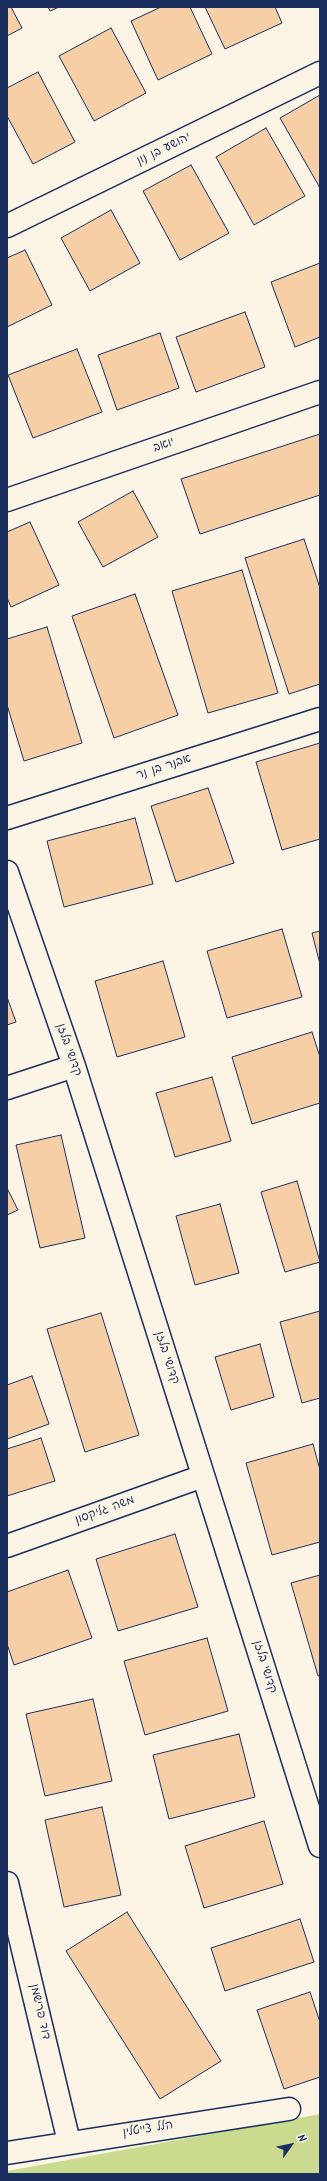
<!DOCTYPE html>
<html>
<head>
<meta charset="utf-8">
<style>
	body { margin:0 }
	#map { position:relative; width:327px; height:2181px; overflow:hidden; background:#fcf5e5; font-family:Kalam,sans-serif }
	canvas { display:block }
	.frame { position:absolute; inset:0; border:8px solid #1b2f5e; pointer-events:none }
	.north { position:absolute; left:271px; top:2125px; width:40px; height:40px; -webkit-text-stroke:3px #fcf5e5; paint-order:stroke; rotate:57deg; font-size:11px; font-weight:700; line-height:16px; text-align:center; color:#1b2f5e }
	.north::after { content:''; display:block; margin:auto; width:14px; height:18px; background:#1b2f5e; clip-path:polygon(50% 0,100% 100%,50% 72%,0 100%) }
</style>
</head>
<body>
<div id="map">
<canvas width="327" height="2181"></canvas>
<div class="frame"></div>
<div class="north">N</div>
</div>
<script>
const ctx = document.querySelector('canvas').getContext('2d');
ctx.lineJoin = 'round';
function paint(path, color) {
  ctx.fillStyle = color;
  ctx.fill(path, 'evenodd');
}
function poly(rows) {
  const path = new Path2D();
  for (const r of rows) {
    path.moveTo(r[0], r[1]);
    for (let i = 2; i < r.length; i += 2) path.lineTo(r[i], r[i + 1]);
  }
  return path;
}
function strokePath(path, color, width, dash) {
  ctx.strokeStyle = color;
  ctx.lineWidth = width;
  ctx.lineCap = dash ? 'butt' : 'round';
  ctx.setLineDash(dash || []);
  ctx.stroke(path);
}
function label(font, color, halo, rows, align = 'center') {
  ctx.font = font + ' Kalam,"Playpen Sans Hebrew",sans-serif';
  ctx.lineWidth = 3;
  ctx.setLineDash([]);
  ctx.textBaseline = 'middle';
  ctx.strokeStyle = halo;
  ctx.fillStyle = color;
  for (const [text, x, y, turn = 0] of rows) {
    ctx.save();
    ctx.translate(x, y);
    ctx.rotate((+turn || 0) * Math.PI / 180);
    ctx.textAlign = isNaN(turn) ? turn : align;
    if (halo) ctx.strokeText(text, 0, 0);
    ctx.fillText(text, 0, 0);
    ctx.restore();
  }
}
const green = poly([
	[320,2114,320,2174,7,2174,7,2171]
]);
const building = poly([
	[7,7,11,7,22,28,7,36,7,7],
	[48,7,59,7,50,11,48,7],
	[161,7,190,7,212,54,158,80,131,21,161,7],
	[205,7,275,7,282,23,225,49,205,7],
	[111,28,146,93,94,121,59,56,111,28],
	[38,72,75,142,33,164,7,116,7,88,38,72],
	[320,95,320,188,280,118,320,95],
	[266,128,305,196,254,225,216,157,266,128],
	[191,165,229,233,180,260,143,191,191,165],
	[111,210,140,263,90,291,61,238,111,210],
	[25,250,52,305,7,327,7,258,25,250],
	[320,263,320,337,295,347,271,282,320,263],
	[245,312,265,367,196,392,176,337,245,312],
	[160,333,179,388,117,410,98,355,160,333],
	[77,349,102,412,33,438,8,375,77,349],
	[320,434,320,495,200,534,181,479,320,434],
	[133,491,158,537,103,567,78,522,133,491],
	[30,522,59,585,11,607,7,598,7,532,30,522],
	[304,539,320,588,320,684,289,694,245,558,304,539],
	[242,570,278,693,208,713,172,591,242,570],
	[135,594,178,715,114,738,72,616,135,594],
	[47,627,82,743,24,761,7,705,7,639,47,627],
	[320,743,320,839,282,850,256,762,320,743],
	[208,788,234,863,176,882,151,806,208,788],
	[135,818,153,884,64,907,47,841,135,818],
	[282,929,302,997,227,1018,207,951,282,929],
	[320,931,320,964,312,933,320,931],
	[163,961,185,1037,117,1057,95,981,163,961],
	[7,997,16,1022,7,1025,7,997],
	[312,1032,320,1057,320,1103,252,1124,232,1057,312,1032],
	[212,1077,231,1141,175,1157,156,1093,212,1077],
	[61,1135,85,1238,40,1248,16,1145,61,1135],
	[297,1181,320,1262,285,1272,261,1192,297,1181],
	[7,1188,18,1210,7,1215,7,1188],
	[220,1204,239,1273,195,1285,176,1216,220,1204],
	[320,1311,320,1398,302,1403,280,1322,320,1311],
	[101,1313,139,1435,85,1452,47,1329,101,1313],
	[260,1344,274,1397,231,1410,215,1357,260,1344],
	[32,1376,49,1424,7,1439,7,1385,32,1376],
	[41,1438,55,1481,7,1496,7,1449,41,1438],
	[313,1444,320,1470,320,1542,272,1555,246,1463,313,1444],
	[175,1534,198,1607,118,1631,96,1559,175,1534],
	[68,1570,92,1638,14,1665,7,1644,7,1592,68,1570],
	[320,1575,320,1675,318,1676,291,1583,320,1575],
	[207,1638,228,1711,145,1735,124,1661,207,1638],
	[93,1699,112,1781,45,1796,26,1714,93,1699],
	[239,1734,255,1797,169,1819,153,1755,239,1734],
	[102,1807,121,1895,64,1907,45,1820,102,1807],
	[264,1821,283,1884,204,1908,185,1846,264,1821],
	[127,1912,221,2061,160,2099,66,1951,127,1912],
	[300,1919,314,1962,225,1991,211,1948,300,1919],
	[310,1992,320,2022,320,2077,284,2089,257,2010,310,1992]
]);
const minor = poly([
	[7,226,320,73],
	[7,500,320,392],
	[7,818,320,719],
	[7,872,74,1066,320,1846],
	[7,1088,74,1066],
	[7,1546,203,1476],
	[7,1883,69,2142],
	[7,2153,289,2109]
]);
const streetNames = [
	["יהושע בן נון",164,150,-26],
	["יואב",164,446,-19],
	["אבנר בן נר",164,768,-18],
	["קדושי בלזן",68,1050,71],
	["קדושי בלזן",166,1358,72],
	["משה גליקסון",105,1511,-20],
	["קדושי בלזן",264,1667,73],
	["דוד פרישמן",39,2012,77],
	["הלל צייטלין",148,2130,-9]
];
paint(green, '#cadb8f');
paint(building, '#f7cfa6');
strokePath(building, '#1b2f5e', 1);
strokePath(minor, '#1b2f5e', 25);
strokePath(minor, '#fcf5e5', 22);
label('12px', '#1b2f5e', '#fcf5e5', streetNames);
</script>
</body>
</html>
